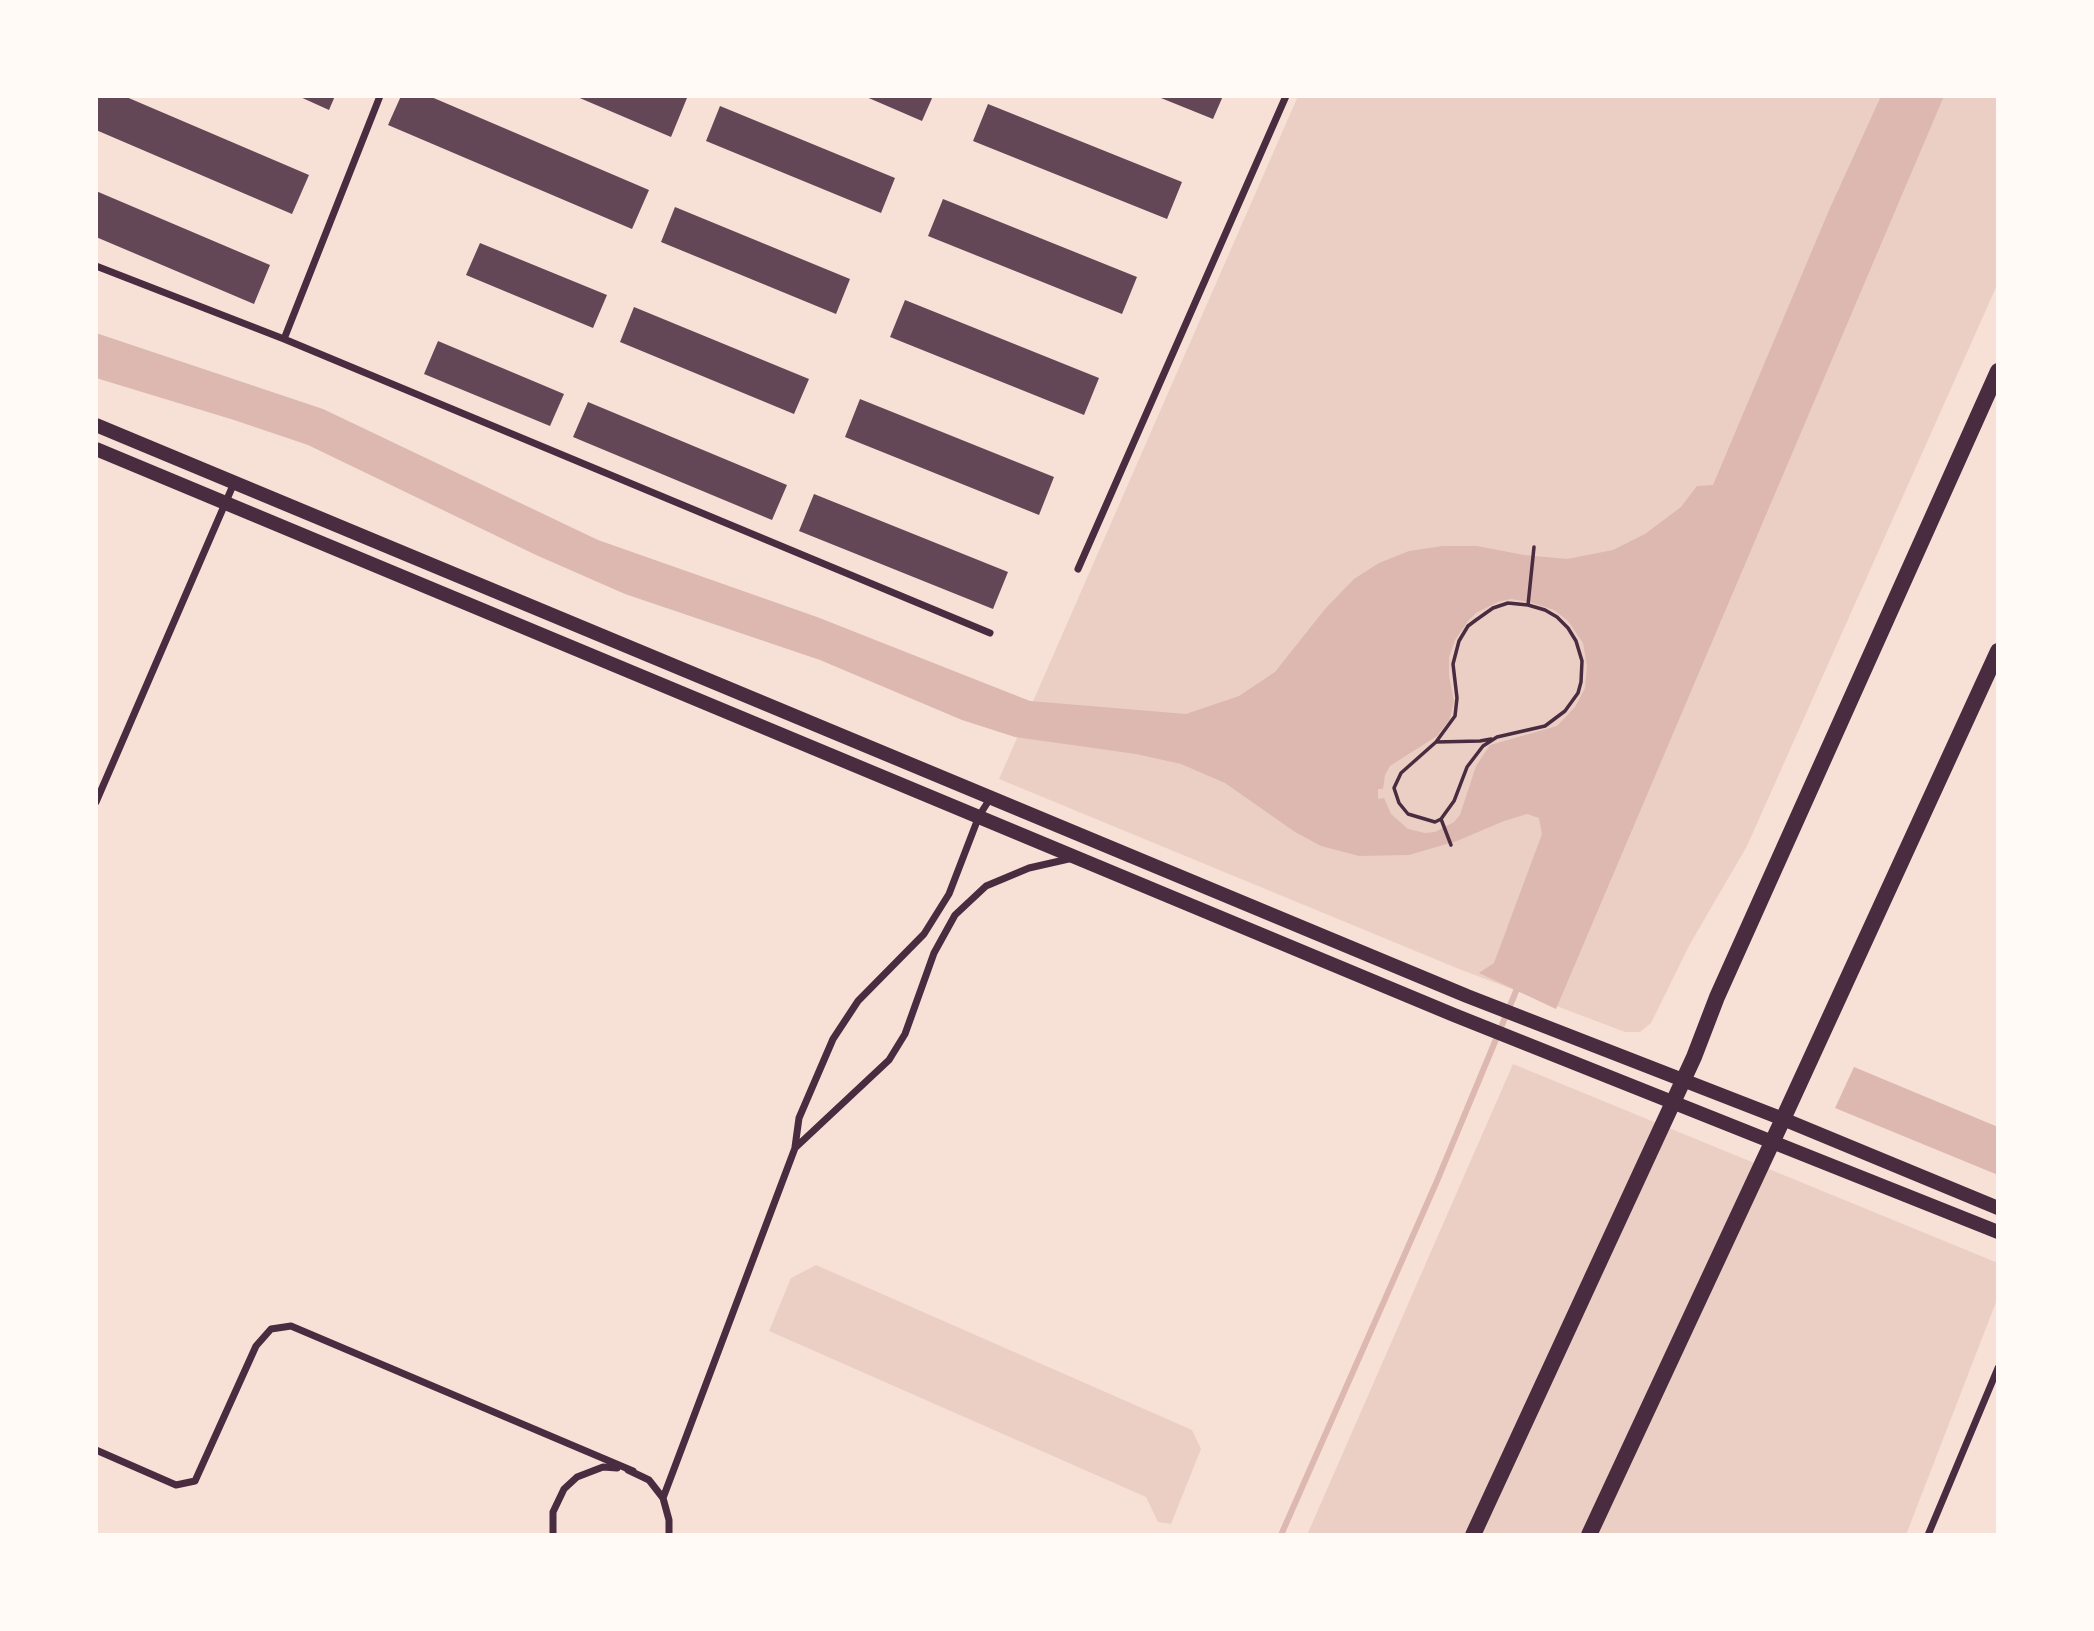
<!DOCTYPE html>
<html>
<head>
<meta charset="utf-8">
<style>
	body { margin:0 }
	#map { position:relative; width:2094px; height:1631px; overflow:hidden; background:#f7e1d7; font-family:Inter,sans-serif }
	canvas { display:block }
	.frame { position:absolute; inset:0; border:98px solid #fffaf5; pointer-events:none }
</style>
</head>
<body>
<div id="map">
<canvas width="2094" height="1631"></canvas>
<div class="frame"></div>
</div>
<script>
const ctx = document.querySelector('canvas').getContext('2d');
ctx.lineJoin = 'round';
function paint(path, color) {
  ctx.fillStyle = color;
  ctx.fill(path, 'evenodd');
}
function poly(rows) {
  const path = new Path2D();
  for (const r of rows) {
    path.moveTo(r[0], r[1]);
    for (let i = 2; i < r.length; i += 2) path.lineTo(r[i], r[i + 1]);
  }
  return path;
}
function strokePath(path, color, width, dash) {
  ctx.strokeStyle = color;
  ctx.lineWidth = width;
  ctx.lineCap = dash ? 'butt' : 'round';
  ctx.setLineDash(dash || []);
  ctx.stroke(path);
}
const green = poly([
	[1298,96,1998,96,1998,283,1747,846,1690,944,1651,1023,1640,1032,1625,1032,1459,969,999,779],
	[1513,1064,1998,1263,1998,1297,1906,1535,1307,1535],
	[816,1265,1192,1430,1201,1449,1171,1524,1158,1522,1146,1497,769,1331,791,1278]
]);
const water = poly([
	[1881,96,1944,96,1556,1009,1479,973,1494,963,1542,834,1539,818,1527,814,1504,821,1457,841,1409,855,1359,856,1321,846,1295,832,1225,783,1181,764,1136,754,1015,737,962,720,820,660,625,594,536,555,308,445,234,420,96,378,96,333,323,409,598,540,817,617,1030,701,1186,714,1239,696,1275,672,1325,609,1354,579,1379,563,1409,551,1443,546,1477,546,1524,555,1567,559,1613,550,1645,534,1681,507,1697,486,1713,485,1830,208],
	[1511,599,1529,602,1554,610,1568,621,1583,643,1587,666,1585,688,1575,707,1557,726,1490,745,1476,766,1460,815,1454,822,1435,832,1425,833,1408,829,1391,814,1384,798,1378,799,1378,789,1383,789,1385,775,1390,766,1437,736,1450,719,1454,701,1449,676,1449,657,1455,640,1468,621,1476,613,1498,602],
	[1854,1067,1998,1127,1998,1175,1835,1108]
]);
const stream = poly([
	[1281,1535,1437,1181,1519,984]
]);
const building = poly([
	[96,96,124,96,309,175,292,214,96,130],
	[298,96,335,96,329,110],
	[401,96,429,96,649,190,632,229,388,125],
	[575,96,683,96,687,98,671,137],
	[864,96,933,96,922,121],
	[1156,96,1223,96,1213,119],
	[988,104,1182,182,1167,219,973,141],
	[720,106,895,178,881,213,706,141],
	[96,191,270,265,254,304,96,237],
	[943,199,1137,277,1122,314,928,236],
	[675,207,850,279,836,314,661,242],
	[480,243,607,295,593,328,466,275],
	[905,300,1099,378,1084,415,890,337],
	[634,307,809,379,794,414,620,342],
	[438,341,564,394,550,426,424,374],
	[860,399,1054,477,1039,515,845,437],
	[588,402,787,485,772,520,573,437],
	[814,494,1008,572,993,609,799,531]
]);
const path = poly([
	[1508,603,1528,605,1545,610,1557,617,1568,628,1576,641,1582,661,1581,682,1578,693,1565,711,1545,726,1497,737,1483,746,1467,767,1454,801,1441,819,1435,822,1408,814,1399,803,1394,788,1401,773,1436,742,1455,716,1457,698,1453,664,1459,641,1468,626,1476,620,1493,608,1508,603],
	[1528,605,1534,547],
	[1436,742,1480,741,1491,739],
	[1441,819,1451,845]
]);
const minor = poly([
	[380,96,284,339,990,633],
	[96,266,284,339],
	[1078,569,1286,96],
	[96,802,234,483],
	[795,1147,799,1118,833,1039,858,1001,924,934,949,894,979,816,991,797],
	[96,1450,176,1485,195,1481,256,1346,271,1329,291,1326,633,1471],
	[628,1470,649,1480,663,1498,669,1520,669,1535],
	[663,1498,795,1148,889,1060,905,1034,934,953,955,915,986,886,1029,868,1073,858],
	[553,1535,553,1512,564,1489,577,1477,603,1467,617,1468],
	[1928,1535,1998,1368]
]);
const secondary = poly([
	[96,425,1467,996,1783,1119,1998,1208],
	[96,449,1454,1015,1998,1232]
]);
const primary = poly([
	[1473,1535,1694,1057,1717,997,1998,371],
	[1589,1535,1783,1119,1998,651]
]);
paint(green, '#ebcfc5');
paint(water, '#dcb8b0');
strokePath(stream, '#dcb8b0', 6);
paint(building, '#644757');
strokePath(path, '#4a2c40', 3.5);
strokePath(minor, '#4a2c40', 7);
strokePath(secondary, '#4a2c40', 14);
strokePath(primary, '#4a2c40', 16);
</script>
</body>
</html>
